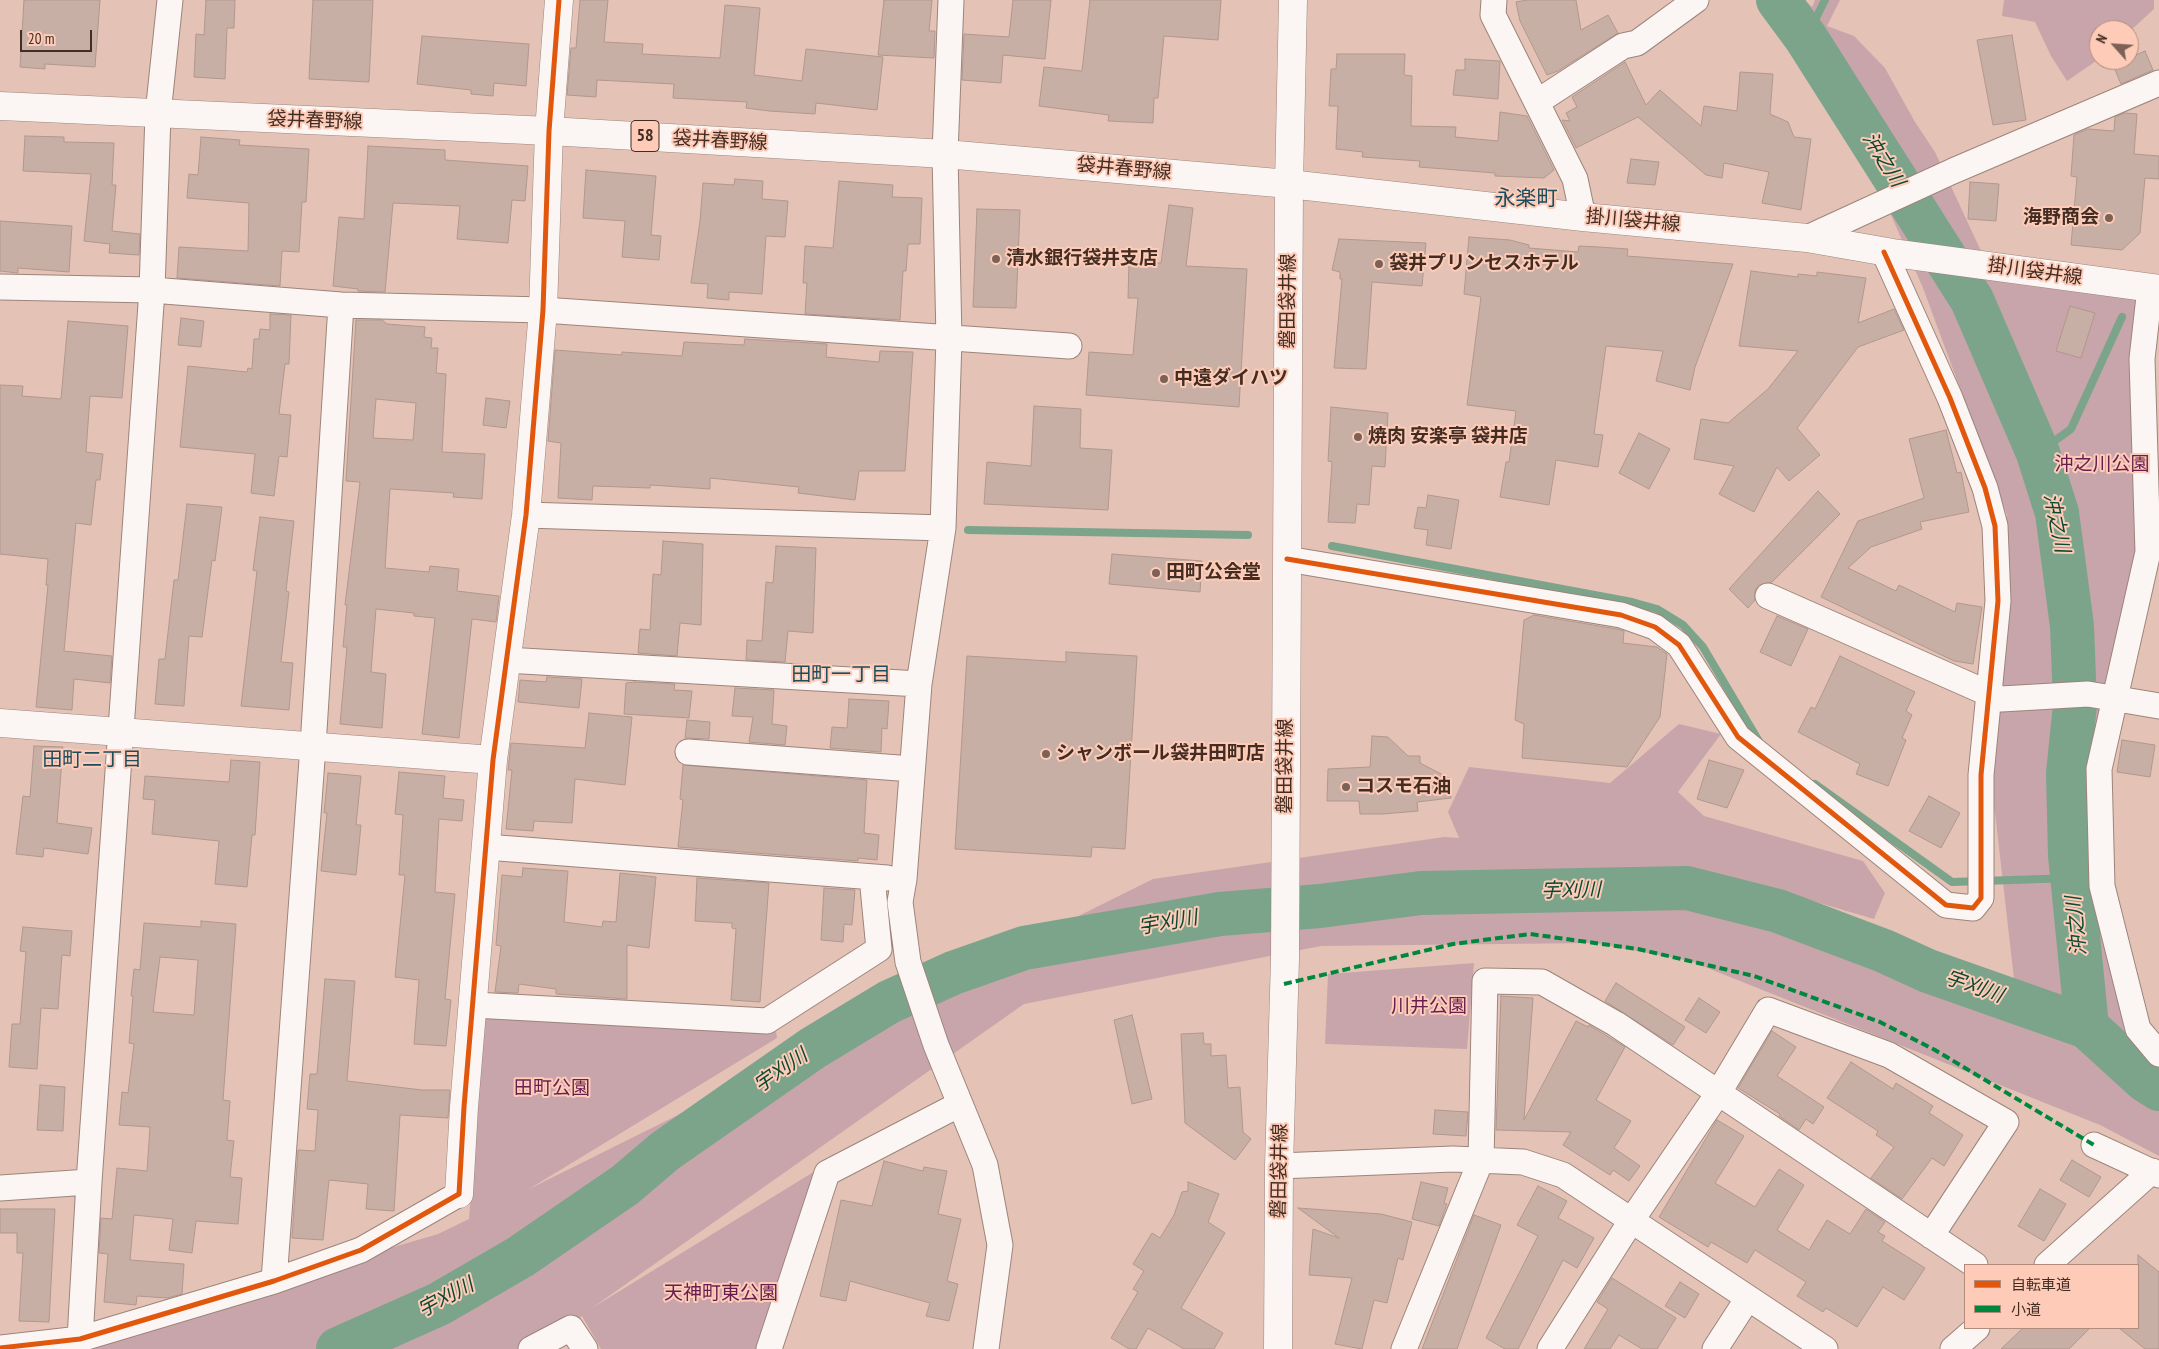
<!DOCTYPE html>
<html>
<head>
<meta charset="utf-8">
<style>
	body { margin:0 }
	#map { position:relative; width:2159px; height:1349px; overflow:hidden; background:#e4c3b6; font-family:"PT Sans Narrow","Noto Sans JP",sans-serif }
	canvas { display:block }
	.legend { position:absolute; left:1964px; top:1264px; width:175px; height:65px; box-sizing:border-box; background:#fdcbb7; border:1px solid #b38b7b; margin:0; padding:6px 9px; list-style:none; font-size:15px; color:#432c22 }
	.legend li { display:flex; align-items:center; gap:10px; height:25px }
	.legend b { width:25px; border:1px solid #b38b7b }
	.north { position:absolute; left:2089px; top:20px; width:50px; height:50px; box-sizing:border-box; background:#fdcbb7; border:1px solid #b38b7b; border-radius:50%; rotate:296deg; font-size:14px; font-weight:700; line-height:20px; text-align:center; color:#432c22 }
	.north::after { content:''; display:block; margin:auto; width:18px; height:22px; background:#7b6156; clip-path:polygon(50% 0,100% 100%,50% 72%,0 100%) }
	.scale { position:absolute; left:20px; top:30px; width:72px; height:22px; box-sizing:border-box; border:2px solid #432c22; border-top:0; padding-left:6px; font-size:15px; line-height:18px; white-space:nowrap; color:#432c22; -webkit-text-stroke:4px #fdcbb7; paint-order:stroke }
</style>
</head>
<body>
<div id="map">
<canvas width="2159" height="1349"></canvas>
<ul class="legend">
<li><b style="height:6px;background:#e0570d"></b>自転車道</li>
<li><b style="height:6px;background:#00873e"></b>小道</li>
</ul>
<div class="north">N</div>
<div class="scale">20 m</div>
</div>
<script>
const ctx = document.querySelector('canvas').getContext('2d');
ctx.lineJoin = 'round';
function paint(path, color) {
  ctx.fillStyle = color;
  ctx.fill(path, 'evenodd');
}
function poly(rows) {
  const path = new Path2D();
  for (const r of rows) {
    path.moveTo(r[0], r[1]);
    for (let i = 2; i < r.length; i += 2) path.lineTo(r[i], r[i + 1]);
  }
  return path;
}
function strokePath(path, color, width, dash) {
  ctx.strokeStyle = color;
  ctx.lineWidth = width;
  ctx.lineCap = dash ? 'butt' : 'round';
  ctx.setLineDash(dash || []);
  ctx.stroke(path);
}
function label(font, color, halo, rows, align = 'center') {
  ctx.font = font + ' "PT Sans Narrow","Noto Sans JP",sans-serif';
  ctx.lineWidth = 4;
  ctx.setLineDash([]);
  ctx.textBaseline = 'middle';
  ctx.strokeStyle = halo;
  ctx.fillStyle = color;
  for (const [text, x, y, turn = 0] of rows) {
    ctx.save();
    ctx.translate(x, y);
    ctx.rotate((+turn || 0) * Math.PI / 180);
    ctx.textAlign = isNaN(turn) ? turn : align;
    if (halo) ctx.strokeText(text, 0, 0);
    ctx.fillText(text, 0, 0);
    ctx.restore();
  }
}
const green = poly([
	[1763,0,1805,0,1812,7,1815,0,1840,0,1827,26,1854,36,1885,68,1915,122,1935,152,1988,266,2134,286,2145,460,2148,552,2101,756,2091,902,2138,1029,2159,1054,2159,1156,2100,1125,1690,961,1594,943,1321,946,1024,1004,592,1308,820,1168,761,1349,601,1349,582,1316,543,1343,522,1349,6,1349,80,1339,438,1234,469,1219,485,1019,492,1013,776,1032,777,1038,529,1189,1153,879,1444,837,1459,838,1448,812,1469,767,1610,783,1679,724,1721,734,1678,792,1704,816,1863,861,1885,893,1874,919,1751,883,2014,979,1985,725,2007,515,1923,288,1859,142],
	[2004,0,2154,0,2154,9,2129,32,2129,30,2099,30,2099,59,2067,81,2051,56,2035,22,2002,16],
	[1474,963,1467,1049,1325,1044,1328,974]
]);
const stream = poly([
	[1806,38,1825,0],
	[2038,453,2071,429,2122,317],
	[968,530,1248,535],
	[1332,546,1632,602,1657,609,1683,625,1703,647,1760,743],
	[1815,784,1952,882,2072,878]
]);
const river = poly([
	[1778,0,1806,38,1972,300,2038,453,2057,513,2072,626,2075,705,2068,773,2070,855,2087,1027],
	[338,1349,439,1304,520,1257,625,1185,665,1151,813,1048,889,1002,953,973,1024,948,1220,914,1320,906,1421,893,1687,888,1778,911,1884,951,1928,971,2087,1027,2145,1080,2159,1089]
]);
const building = poly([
	[24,0,100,0,95,67,45,64,45,69,20,67,24,0],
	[206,0,235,0,234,28,227,28,225,79,194,77,196,34,204,35,206,0],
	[313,0,373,0,369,82,309,79,313,0],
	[580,0,608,0,604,42,643,44,642,54,720,58,725,5,760,8,754,75,802,81,806,49,883,57,877,110,816,103,815,114,769,111,746,108,747,102,673,98,674,84,597,80,596,97,567,95,571,48,576,48,580,0],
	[884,0,932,0,929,31,935,31,934,58,878,55,884,0],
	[1013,0,1051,0,1045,59,1003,55,1001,83,962,80,964,34,1009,37,1013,0],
	[1090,0,1221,0,1218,40,1164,36,1158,98,1154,98,1153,123,1108,121,1109,115,1039,106,1044,67,1082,71,1090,0],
	[1527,0,1576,0,1581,30,1608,15,1618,33,1558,71,1547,75,1520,21,1516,2,1527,0],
	[2012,35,2026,120,1993,125,1977,40,2012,35],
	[422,36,529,44,526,86,494,83,493,96,471,94,471,90,417,84,422,36],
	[2145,51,2153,70,2121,84,2113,65,2129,60,2129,58,2145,51],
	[1337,54,1405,54,1404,75,1412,76,1411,126,1456,127,1455,137,1498,141,1500,112,1527,116,1554,170,1544,178,1495,176,1495,173,1419,167,1420,161,1362,157,1363,152,1336,149,1338,106,1329,106,1331,69,1336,69,1337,54],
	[1465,59,1500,61,1498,99,1453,95,1456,70,1465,70,1465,59],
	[1625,62,1646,105,1660,90,1701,126,1704,106,1737,111,1740,72,1773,74,1770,114,1788,122,1794,137,1811,139,1801,210,1762,203,1769,172,1724,163,1722,178,1706,175,1638,117,1576,148,1562,120,1570,121,1566,113,1577,107,1572,97,1625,62],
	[2125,113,2137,114,2134,154,2159,156,2159,179,2145,178,2140,233,2122,250,2071,245,2077,177,2071,176,2074,135,2088,129,2114,131,2115,117,2125,113],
	[25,136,64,137,64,142,114,143,112,185,116,185,112,231,140,234,139,255,109,253,110,244,84,241,91,174,23,171,25,136],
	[201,137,240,140,239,145,309,149,306,202,302,202,299,252,282,251,280,286,177,278,179,247,248,251,249,203,187,198,189,174,198,175,201,137],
	[368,146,445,150,445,160,528,166,525,201,512,200,508,243,457,239,460,206,393,203,385,292,358,291,358,289,333,286,339,217,364,219,368,146],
	[1631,159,1659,162,1655,185,1627,183,1631,159],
	[586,170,656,176,651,235,661,236,659,260,622,257,625,221,583,218,586,170],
	[735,179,763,181,762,199,788,201,785,237,766,236,762,294,729,292,729,300,707,298,708,284,691,283,700,221,703,183,734,185,735,179],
	[839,181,893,185,892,197,922,198,920,244,908,244,906,271,903,271,900,320,805,314,807,283,803,283,805,246,833,248,839,181],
	[1970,182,1999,184,1996,221,1968,219,1970,182],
	[1169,205,1193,208,1186,266,1247,269,1239,407,1086,395,1089,352,1133,355,1138,298,1128,298,1129,262,1161,263,1169,205],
	[977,209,1020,210,1016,308,973,307,977,209],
	[0,221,72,226,69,272,18,268,18,273,0,271,0,221],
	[1469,237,1510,240,1529,245,1529,248,1578,252,1579,246,1599,247,1628,249,1627,256,1733,264,1695,367,1690,390,1656,381,1663,351,1606,346,1594,434,1603,435,1598,467,1556,460,1549,505,1500,497,1506,462,1509,462,1516,411,1467,405,1481,297,1464,294,1469,237],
	[1339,239,1426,243,1422,286,1372,282,1366,369,1334,368,1342,279,1340,279,1340,272,1332,270,1339,239],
	[1751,271,1798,277,1798,274,1817,276,1817,272,1866,278,1858,323,1894,309,1904,330,1858,347,1797,428,1820,455,1789,481,1777,467,1754,512,1719,494,1734,466,1694,459,1701,419,1728,423,1768,389,1798,351,1739,346,1751,271],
	[2070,306,2095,313,2081,358,2056,351,2070,306],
	[270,314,291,315,289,364,285,364,279,414,291,415,287,457,279,456,274,496,251,493,255,454,180,447,188,366,247,372,248,368,252,369,254,339,259,339,260,329,270,330,270,314],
	[181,318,204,321,201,347,178,345,181,318],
	[356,320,382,320,387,324,425,327,424,337,432,338,431,348,438,348,436,373,446,374,442,452,485,454,482,499,453,497,454,493,390,489,385,568,429,572,430,566,459,569,457,591,499,596,496,622,472,619,459,738,422,734,435,618,414,616,414,613,376,609,371,672,386,674,382,728,340,724,347,647,343,647,347,605,345,605,360,482,346,481,356,320],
	[376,399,416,403,413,440,373,438,376,399],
	[68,321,128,326,122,398,90,396,86,452,103,454,100,480,96,480,91,525,76,523,64,651,112,656,110,683,74,679,72,710,36,707,48,585,46,585,48,559,0,554,0,385,23,386,22,396,61,399,68,321],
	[745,339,827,344,826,357,879,362,880,351,913,352,905,471,859,471,855,500,798,493,799,487,710,478,710,489,650,485,650,488,593,486,592,500,558,498,561,443,548,441,555,350,622,355,622,352,682,356,684,342,744,345,745,339],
	[486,398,510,401,506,428,483,425,486,398],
	[1034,406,1081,409,1080,448,1112,450,1108,510,984,504,987,462,1031,466,1034,406],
	[1331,407,1388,413,1385,467,1372,466,1369,505,1357,504,1355,523,1328,522,1332,462,1328,461,1331,407],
	[1946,430,1957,473,1961,472,1969,512,1920,522,1922,529,1871,547,1848,568,1896,591,1899,585,1955,612,1957,603,1982,607,1973,664,1954,661,1821,597,1858,521,1924,498,1909,439,1946,430],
	[1639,433,1670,449,1649,489,1619,473,1639,433],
	[1818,491,1840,514,1772,582,1759,585,1755,591,1755,600,1748,608,1729,589,1818,491],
	[1428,495,1459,500,1451,549,1426,545,1428,530,1414,528,1418,507,1426,508,1428,495],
	[187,504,222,507,215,561,212,560,202,637,189,636,184,706,155,704,159,659,165,659,174,580,178,580,187,504],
	[260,517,294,521,286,591,289,592,281,662,293,663,289,710,241,706,257,571,253,570,260,517],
	[663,541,703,544,701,625,680,623,677,656,638,653,640,629,650,630,653,574,661,575,663,541],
	[776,546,816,548,813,633,788,631,785,662,746,660,747,640,762,641,766,582,773,583,776,546],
	[1112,554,1202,561,1200,592,1109,584,1112,554],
	[1534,615,1617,629,1624,631,1623,643,1657,647,1667,654,1660,717,1627,767,1522,758,1524,724,1515,720,1524,620,1534,615],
	[1777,616,1808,629,1791,666,1760,652,1777,616],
	[1066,652,1137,656,1125,849,1092,847,1091,857,955,849,967,656,1066,662,1066,652],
	[1840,656,1915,692,1906,711,1912,715,1902,738,1906,740,1888,786,1856,774,1860,764,1798,732,1811,707,1815,709,1840,656],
	[547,677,582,679,579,708,518,702,520,680,546,682,547,677],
	[635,682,675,684,674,690,692,691,689,718,624,714,626,683,635,682],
	[735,688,774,690,772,724,787,726,785,745,749,742,753,717,732,716,735,688],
	[849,699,889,701,887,729,882,728,881,752,830,748,832,727,847,728,849,699],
	[589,713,632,717,625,785,575,779,572,823,534,821,533,831,506,829,512,770,508,770,511,743,585,748,589,713],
	[687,720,710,722,709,739,685,738,687,720],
	[1372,736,1388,737,1408,756,1420,756,1420,763,1449,778,1451,798,1417,802,1418,811,1383,814,1360,814,1359,801,1327,801,1328,769,1370,767,1372,736],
	[2122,740,2155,745,2150,777,2117,772,2122,740],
	[34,746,63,747,57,823,92,828,88,854,44,848,43,857,16,854,23,796,30,797,34,746],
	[231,760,260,762,255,835,252,835,247,887,215,884,219,841,152,834,155,800,143,799,145,776,229,782,231,760],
	[1709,760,1744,770,1727,808,1697,799,1709,760],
	[683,765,867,780,864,833,879,835,877,860,858,858,858,861,678,847,683,800,680,799,683,765],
	[399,772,445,776,443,798,464,800,462,821,439,819,435,892,455,894,445,999,451,1000,446,1046,414,1044,419,980,395,977,405,875,399,875,403,815,395,814,399,772],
	[328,773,361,776,356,825,361,825,356,875,321,871,327,813,324,813,328,773],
	[1929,796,1960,813,1941,848,1909,831,1929,796],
	[523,868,568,871,564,922,602,927,603,921,616,922,620,873,656,877,649,948,627,945,627,999,556,994,556,989,519,984,518,993,495,992,501,946,496,945,502,875,522,877,523,868],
	[697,878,769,883,760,1002,731,1000,736,929,732,928,732,923,695,921,697,878],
	[824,888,855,890,852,925,844,924,843,942,821,940,824,888],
	[201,921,236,924,223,1100,230,1101,227,1140,234,1141,230,1177,242,1178,238,1224,196,1221,192,1253,169,1250,173,1219,134,1215,130,1260,184,1264,182,1294,167,1298,137,1296,136,1305,104,1302,108,1254,99,1253,101,1218,112,1219,117,1168,147,1171,150,1127,119,1125,122,1092,128,1093,134,1044,129,1043,133,996,131,996,134,969,140,970,144,923,201,927,201,921],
	[160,957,198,960,194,1015,153,1012,160,957],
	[23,927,72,931,70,956,62,955,58,1009,41,1008,37,1069,9,1067,12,1024,20,1024,26,952,20,951,23,927],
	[325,979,355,981,347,1081,422,1090,450,1090,448,1118,400,1115,394,1211,366,1209,368,1184,329,1180,323,1240,292,1238,298,1150,315,1151,318,1110,307,1109,310,1074,317,1074,325,979],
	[1616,983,1685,1027,1673,1045,1605,1001,1616,983],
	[1501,996,1533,998,1524,1120,1576,1021,1588,1027,1589,1025,1625,1047,1596,1100,1631,1121,1614,1148,1640,1166,1629,1181,1613,1170,1610,1175,1563,1145,1571,1132,1496,1130,1501,996],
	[1699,998,1720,1012,1706,1033,1685,1020,1699,998],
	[1132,1015,1152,1099,1132,1104,1114,1020,1132,1015],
	[1772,1031,1796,1047,1777,1076,1824,1107,1813,1124,1806,1119,1799,1130,1779,1116,1780,1114,1738,1088,1772,1031],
	[1203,1033,1204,1044,1211,1044,1211,1056,1226,1055,1228,1088,1240,1087,1243,1132,1251,1139,1235,1160,1185,1123,1181,1034,1203,1033],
	[1851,1062,1893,1089,1896,1083,1933,1106,1929,1113,1963,1135,1944,1166,1932,1158,1902,1199,1871,1178,1894,1147,1876,1135,1878,1131,1827,1098,1851,1062],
	[40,1085,65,1087,63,1131,37,1130,40,1085],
	[1435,1110,1468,1112,1466,1136,1433,1134,1435,1110],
	[1717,1120,1744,1136,1715,1183,1755,1207,1779,1169,1804,1185,1777,1230,1809,1250,1827,1220,1850,1234,1866,1209,1885,1222,1878,1232,1885,1236,1882,1241,1925,1268,1904,1300,1883,1287,1857,1327,1826,1308,1823,1312,1797,1296,1806,1282,1755,1250,1747,1263,1711,1242,1708,1247,1659,1217,1717,1120],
	[2072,1160,2101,1177,2089,1197,2060,1180,2072,1160],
	[884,1161,923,1171,924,1167,947,1171,938,1214,961,1219,947,1281,958,1284,949,1321,926,1316,930,1303,850,1281,846,1301,820,1296,841,1200,872,1206,884,1161],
	[1188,1182,1219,1194,1208,1222,1225,1233,1181,1308,1223,1333,1214,1349,1184,1349,1148,1328,1136,1349,1129,1349,1111,1338,1138,1292,1133,1289,1144,1271,1133,1264,1152,1233,1160,1238,1174,1215,1182,1192,1188,1191,1188,1182],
	[1421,1182,1448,1188,1444,1203,1447,1204,1439,1226,1412,1219,1421,1182],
	[1538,1186,1567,1201,1558,1218,1594,1238,1577,1268,1563,1260,1518,1349,1505,1349,1486,1338,1538,1236,1517,1225,1538,1186],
	[2040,1189,2066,1204,2044,1241,2018,1226,2040,1189],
	[1298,1208,1381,1214,1412,1222,1403,1260,1398,1258,1387,1303,1374,1300,1362,1349,1335,1344,1352,1278,1309,1275,1313,1229,1339,1238,1298,1208],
	[0,1209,55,1209,49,1322,19,1321,23,1253,17,1253,17,1233,0,1233,0,1209],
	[1474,1215,1501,1225,1457,1349,1422,1349,1474,1215],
	[2138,1255,2159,1272,2159,1349,2145,1349,2119,1328,2138,1328,2138,1255],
	[1612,1278,1676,1318,1657,1349,1642,1349,1619,1335,1610,1349,1584,1349,1608,1309,1597,1302,1612,1278],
	[1680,1282,1699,1294,1685,1318,1665,1306,1680,1282],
	[2023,1328,2090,1328,2069,1349,2001,1349,2023,1328]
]);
const street = poly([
	[951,0,945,154,949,339,943,528,919,684,904,879,900,902,908,962,936,1045,985,1165,1000,1245,986,1349],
	[1494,0,1493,15,1575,179,1583,217],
	[1537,102,1623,46,1637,43,1696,0],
	[1807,238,1953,171,2159,83],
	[0,287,152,290,341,305,543,310,1069,346],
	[2150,288,2142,359,2148,552,2099,769,2102,886,2138,1029,2159,1054],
	[526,515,943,528],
	[1287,559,1621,615,1655,627,1679,645,1738,737,1946,905,1973,908,1981,898,1981,775,1998,601,1995,526,1985,488,1950,398,1884,252],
	[1768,596,2001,699,2088,694,2159,706],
	[506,660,919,684],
	[688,752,912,769],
	[486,847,887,878],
	[474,1005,767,1021,879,949,872,877],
	[2094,1145,2159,1175],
	[1279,1166,1453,1159,1523,1162,1563,1175,1825,1349],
	[0,1188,89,1182],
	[2047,1265,2152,1171],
	[274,1281,313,746,341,305],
	[80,1339,89,1182,152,290,158,114,170,0],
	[0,1348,80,1339,274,1281,361,1250,459,1194],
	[531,1349,571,1328,585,1349],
	[769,1349,827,1173,960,1104],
	[1404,1349,1481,1160,1485,981,1542,982,1616,1024,1975,1265],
	[1550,1349,1631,1221,1719,1092,1768,1010,1889,1055,2006,1122,1931,1236],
	[1715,1349,1748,1298],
	[1953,1349,1977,1328]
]);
const secondary = poly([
	[1289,184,1583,217,1807,238,1893,253,2159,289],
	[0,723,493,760],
	[459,1194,464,1107,493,760,526,515,543,310,549,131,559,0],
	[1278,1349,1279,1166,1285,958,1289,184,1293,0]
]);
const primary = poly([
	[0,106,549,131,945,154,1289,184]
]);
const quiet = poly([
	[1284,984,1453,944,1530,934,1638,949,1754,976,1880,1022,1935,1050,2094,1145]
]);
const cycleway = poly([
	[1287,559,1621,615,1655,627,1679,645,1738,737,1946,905,1973,908,1981,898,1981,775,1998,601,1995,526,1985,488,1950,398,1884,252],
	[0,1348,80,1339,274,1281,361,1250,459,1194,464,1107,493,760,526,515,543,310,549,131,559,0]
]);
const markers = [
	[2109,218,5,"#7b6156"],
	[996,259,5,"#7b6156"],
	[1379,264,5,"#7b6156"],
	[1164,379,5,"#7b6156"],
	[1358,437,5,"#7b6156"],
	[1156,573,5,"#7b6156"],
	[1046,754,5,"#7b6156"],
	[1346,787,5,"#7b6156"]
];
const shields = [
	[645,136,28]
];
const shieldNames = [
	["58",645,136]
];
const streetNames = [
	["袋井春野線",315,121,2],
	["袋井春野線",720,141,3],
	["袋井春野線",1124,169,5],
	["掛川袋井線",1633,221,5],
	["掛川袋井線",2035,272,8],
	["磐田袋井線",1289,301,-90],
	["磐田袋井線",1286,766,-90],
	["磐田袋井線",1280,1171,-89]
];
const poiNames = [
	["海野商会",2099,218,"right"],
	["清水銀行袋井支店",1006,259],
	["袋井プリンセスホテル",1389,264],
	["中遠ダイハツ",1174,379],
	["焼肉 安楽亭 袋井店",1368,437],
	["田町公会堂",1166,573],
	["シャンボール袋井田町店",1056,754],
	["コスモ石油",1356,787]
];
const parkNames = [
	["沖之川公園",2102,465],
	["川井公園",1429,1007],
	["田町公園",552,1089],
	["天神町東公園",721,1294]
];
const waterNames = [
	["沖之川",1883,160,58],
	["沖之川",2056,523,78],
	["宇刈川",1571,891,-1],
	["宇刈川",1168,923,-10],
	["沖之川",2077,926,-96],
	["宇刈川",1974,987,19],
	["宇刈川",781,1071,-35],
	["宇刈川",446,1298,-28]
];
const neighbourhoodNames = [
	["田町一丁目",841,675],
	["田町二丁目",92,760]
];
const quarterNames = [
	["永楽町",1526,199]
];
paint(green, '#c8a5aa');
strokePath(stream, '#7ca48b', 8);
strokePath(river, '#7ca48b', 44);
paint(building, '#c8afa5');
strokePath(building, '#b1978d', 1);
strokePath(street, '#9d847a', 27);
strokePath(secondary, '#9d847a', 29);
strokePath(primary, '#9d847a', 29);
strokePath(street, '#fbf6f4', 25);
strokePath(secondary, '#fbf6f4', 28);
strokePath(primary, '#fbf6f4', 28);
strokePath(quiet, '#00873e', 4, [8, 4]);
strokePath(cycleway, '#e0570d', 5);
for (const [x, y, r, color] of markers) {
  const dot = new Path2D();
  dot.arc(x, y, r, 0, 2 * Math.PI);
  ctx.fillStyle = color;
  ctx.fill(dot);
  strokePath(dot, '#fdcbb7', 2);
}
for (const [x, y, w] of shields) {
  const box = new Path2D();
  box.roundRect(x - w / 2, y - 15.5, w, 31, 4);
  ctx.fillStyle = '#fdcbb7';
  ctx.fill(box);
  strokePath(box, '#432c22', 1);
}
label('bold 18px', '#432c22', null, shieldNames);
label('19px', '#432c22', '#fdcbb7', streetNames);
label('bold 19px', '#432c22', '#fdcbb7', poiNames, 'left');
label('19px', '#651e4e', '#fdcbb7', parkNames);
label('italic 20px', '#0c4832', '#fdcbb7', waterNames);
label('20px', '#1a4d5d', '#fdcbb7', neighbourhoodNames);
label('21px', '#1a4d5d', '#fdcbb7', quarterNames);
</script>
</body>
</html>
